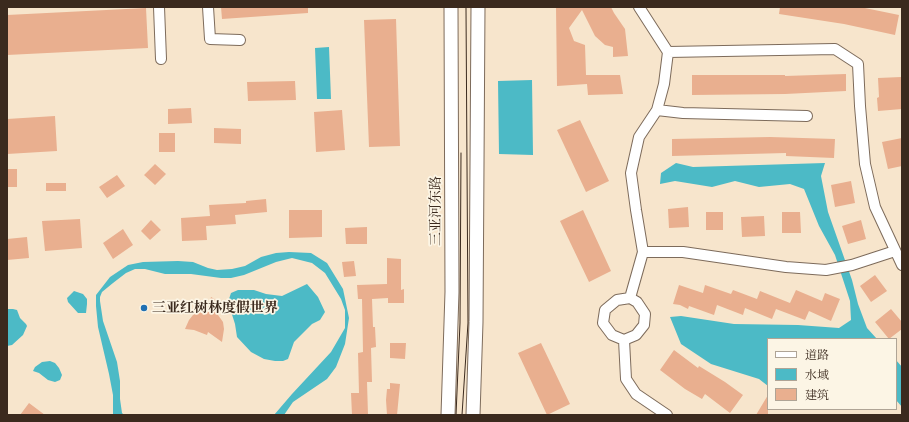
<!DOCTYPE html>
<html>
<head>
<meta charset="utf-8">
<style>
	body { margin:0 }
	#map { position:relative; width:909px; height:422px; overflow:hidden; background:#f7e5cc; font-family:"EB Garamond","Noto Serif SC",serif }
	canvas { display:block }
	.frame { position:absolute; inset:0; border:8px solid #3b2a1e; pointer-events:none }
	.legend { position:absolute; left:767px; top:338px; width:130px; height:72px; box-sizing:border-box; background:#fcf5e5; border:1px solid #afa495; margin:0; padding:5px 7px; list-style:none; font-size:12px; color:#3b2a1e }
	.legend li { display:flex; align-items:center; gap:8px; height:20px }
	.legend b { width:20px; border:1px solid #afa495 }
</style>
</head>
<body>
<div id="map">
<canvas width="909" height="422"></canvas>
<div class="frame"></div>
<ul class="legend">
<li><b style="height:5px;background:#fff"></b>道路</li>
<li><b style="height:11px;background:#4cbac6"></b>水域</li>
<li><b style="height:11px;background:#e9af8f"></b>建筑</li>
</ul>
</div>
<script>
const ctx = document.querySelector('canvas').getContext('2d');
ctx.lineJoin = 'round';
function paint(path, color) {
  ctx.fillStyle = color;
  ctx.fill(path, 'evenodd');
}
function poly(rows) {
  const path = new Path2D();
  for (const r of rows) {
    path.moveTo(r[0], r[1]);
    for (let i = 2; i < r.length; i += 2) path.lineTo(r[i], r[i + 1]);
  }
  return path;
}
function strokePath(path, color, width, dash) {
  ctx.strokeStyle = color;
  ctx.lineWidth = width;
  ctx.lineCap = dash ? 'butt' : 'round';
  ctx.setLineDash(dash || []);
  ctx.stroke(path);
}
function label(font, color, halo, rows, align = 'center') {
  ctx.font = font + ' "EB Garamond","Noto Serif SC",serif';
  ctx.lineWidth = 3.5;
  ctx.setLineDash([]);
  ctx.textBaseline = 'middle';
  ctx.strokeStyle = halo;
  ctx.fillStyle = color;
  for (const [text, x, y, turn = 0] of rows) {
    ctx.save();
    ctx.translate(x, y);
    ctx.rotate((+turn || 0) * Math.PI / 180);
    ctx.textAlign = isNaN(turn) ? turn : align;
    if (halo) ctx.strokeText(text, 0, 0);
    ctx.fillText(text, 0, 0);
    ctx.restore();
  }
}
const water = poly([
	[329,47,331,99,317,99,315,48],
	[532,80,533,155,499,154,498,81],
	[676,163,693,167,825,163,821,176,828,212,852,280,858,304,867,328,877,339,768,339,768,386,759,379,711,364,681,344,670,317,681,316,734,324,798,325,839,328,851,320,850,301,835,255,819,226,804,189,790,184,759,187,735,181,712,187,675,181,660,184,661,173],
	[289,252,311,253,327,263,343,289,349,318,345,344,336,367,327,379,293,402,284,415,274,415,292,394,331,352,345,328,345,310,341,299,325,273,312,263,292,258,276,262,244,275,231,278,221,278,191,274,165,274,145,269,135,269,126,273,113,283,102,292,100,297,100,301,103,321,117,362,120,381,120,399,122,413,124,415,113,415,113,395,109,374,98,327,96,306,96,295,110,277,128,265,143,262,178,261,193,262,208,268,217,270,232,269,245,266,261,257,276,253],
	[307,284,318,297,325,312,320,320,312,324,294,342,288,359,283,361,275,361,264,359,251,352,237,337,235,324,228,302,231,293,238,290,254,290,266,294,282,296],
	[74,291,83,294,87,299,87,304,86,313,78,313,68,302,67,298],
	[7,309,13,309,17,310,20,318,26,324,27,326,23,335,12,345,7,346],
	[896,360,902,367,902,407,896,400],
	[50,361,55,363,59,368,62,375,60,380,55,382,48,380,39,373,33,371,35,367,42,362]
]);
const building = poly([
	[221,7,308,7,308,13,222,19],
	[556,7,611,7,614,13,625,29,628,56,613,57,613,47,605,45,595,36,582,10,569,28,574,41,585,45,586,75,620,75,623,94,588,95,587,84,557,86],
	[780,7,860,7,899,15,895,35,844,24,779,14],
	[146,8,148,48,7,55,7,15],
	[396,19,400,146,369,147,364,20],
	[846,74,846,91,785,94,692,95,692,75,785,75,785,76],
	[901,77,902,109,878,111,877,98,879,97,878,78],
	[295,81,296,100,248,101,247,82],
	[191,108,192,123,168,124,168,109],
	[342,110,345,150,316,152,314,112],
	[55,116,57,151,7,154,7,119],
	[580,120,609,181,586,192,557,130],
	[214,128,241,129,241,144,214,143],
	[159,133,175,133,175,152,159,152],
	[770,137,835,139,834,158,786,156,786,153,672,156,672,139],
	[902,138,902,166,888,169,882,142],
	[155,164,166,174,155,185,144,175],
	[7,169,17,169,17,187,7,187],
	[117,175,125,186,107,198,99,187],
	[851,181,855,203,835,207,831,185],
	[46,183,66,183,66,191,46,191],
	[266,199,267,212,235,215,236,224,206,226,207,240,182,241,181,218,210,216,209,205,246,203,246,201],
	[688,207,689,227,669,228,668,209],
	[289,210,322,210,322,237,289,238],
	[583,210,611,271,589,282,560,221],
	[706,212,723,212,723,230,706,230],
	[782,212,800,212,801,233,782,233],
	[764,216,765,236,742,237,741,217],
	[80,219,82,248,45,251,42,221],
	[151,220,161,230,150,240,141,231],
	[861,220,866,239,848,244,842,226],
	[367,227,367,244,346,244,345,228],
	[123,229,133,245,113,259,103,243],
	[27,237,29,258,7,260,7,239],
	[387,258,401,259,401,290,404,289,404,303,388,303,388,298,372,299,373,327,375,327,376,347,371,348,372,382,367,382,368,415,352,415,351,393,359,393,358,353,363,352,362,299,358,299,357,285,387,284],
	[354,261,356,276,344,277,342,262],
	[875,275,887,291,871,302,860,286],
	[679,285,703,293,705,285,731,294,733,290,757,299,760,291,790,303,796,290,822,301,825,293,840,299,831,321,809,311,805,320,776,309,772,319,745,308,743,315,717,305,714,315,689,306,688,309,680,305,673,304],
	[211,297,220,302,217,311,218,315,223,322,224,329,222,342,208,332,207,335,194,330,185,329,189,320,193,315,198,312,203,310,208,307],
	[891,309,902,322,902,329,889,339,875,322],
	[390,343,406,343,405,359,390,358],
	[541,343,570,404,547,415,518,353],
	[674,350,698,368,699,366,725,382,743,395,730,413,705,394,702,399,685,389,660,370],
	[390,383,400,384,397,415,387,415,386,400,387,389,390,389],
	[768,395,768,415,756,415],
	[29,403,45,415,20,415]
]);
const minor = poly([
	[159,7,161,59],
	[208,7,210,39,240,40],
	[639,7,668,52,835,49,858,64,860,106,865,164,875,207,902,265],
	[657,110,683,113,807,116],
	[643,252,636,210,631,173,639,137,657,110,664,84,668,52],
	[624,340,612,335,603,323,605,310,617,300,630,298],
	[667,415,636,394,626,379,624,340,636,335,644,325,645,314,637,302,630,298,643,252,683,252,786,267,826,270,852,265,895,251]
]);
const major = poly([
	[448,415,452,292,451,7],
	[473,415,476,322,478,7]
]);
const tram = poly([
	[456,415,460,323,461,153],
	[462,415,468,323,466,7]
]);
const markers = [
	[144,308,4,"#1f6fb2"]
];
const streetNames = [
	["三亚河东路",436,211,-90]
];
const poiNames = [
	["三亚红树林度假世界",152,308]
];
paint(water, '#4cbac6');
paint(building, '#e9af8f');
strokePath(minor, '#7d6b5b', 12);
strokePath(major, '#7d6b5b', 15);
strokePath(minor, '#fff', 10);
strokePath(major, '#fff', 13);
strokePath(tram, '#3b2a1e', 1);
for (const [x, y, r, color] of markers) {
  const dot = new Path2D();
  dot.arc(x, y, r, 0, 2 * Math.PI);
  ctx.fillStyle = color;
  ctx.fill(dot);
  strokePath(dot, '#fcf5e5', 1.5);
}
label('14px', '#3b2a1e', '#fcf5e5', streetNames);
label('bold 14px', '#3b2a1e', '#fcf5e5', poiNames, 'left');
</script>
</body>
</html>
